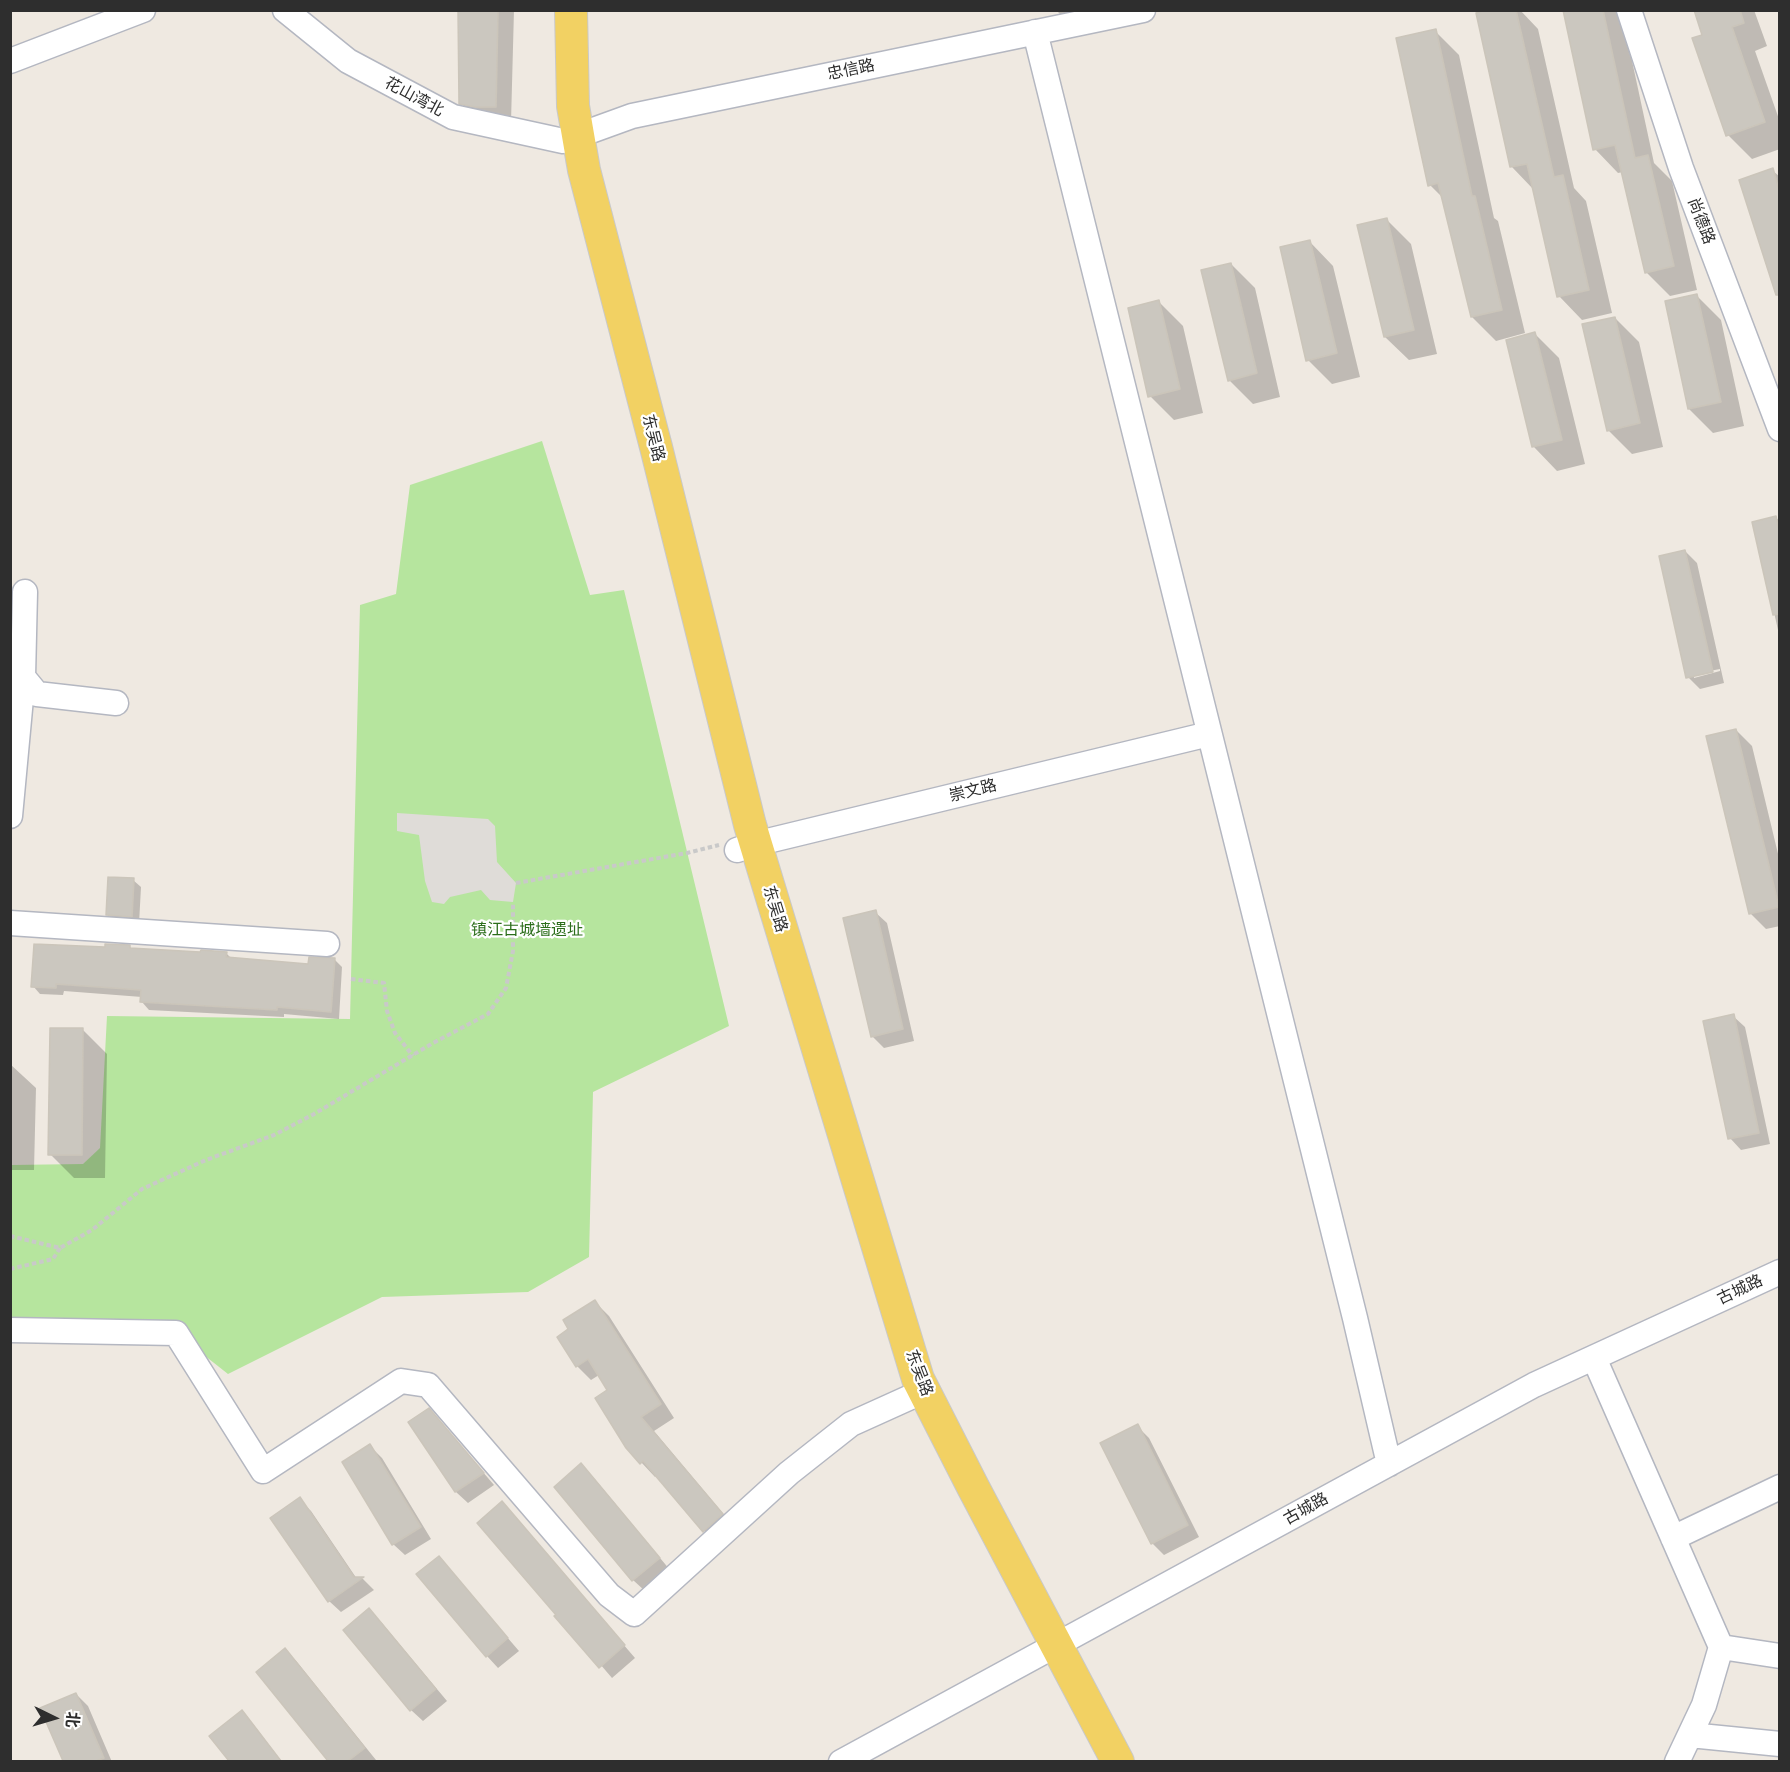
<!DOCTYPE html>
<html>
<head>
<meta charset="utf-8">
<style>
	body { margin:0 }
	#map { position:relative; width:1790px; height:1772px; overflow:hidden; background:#efe9e1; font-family:Figtree,"Noto Sans SC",sans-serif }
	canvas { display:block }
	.frame { position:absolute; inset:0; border:12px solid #2e2e2e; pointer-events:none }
	.north { position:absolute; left:24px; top:1688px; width:60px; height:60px; -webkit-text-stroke:4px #fff; paint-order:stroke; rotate:95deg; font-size:16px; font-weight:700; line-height:24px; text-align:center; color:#2e2e2e }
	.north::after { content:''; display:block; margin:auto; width:21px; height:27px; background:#2e2e2e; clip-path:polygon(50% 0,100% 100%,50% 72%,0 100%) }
</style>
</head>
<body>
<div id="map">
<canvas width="1790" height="1772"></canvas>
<div class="frame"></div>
<div class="north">北</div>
</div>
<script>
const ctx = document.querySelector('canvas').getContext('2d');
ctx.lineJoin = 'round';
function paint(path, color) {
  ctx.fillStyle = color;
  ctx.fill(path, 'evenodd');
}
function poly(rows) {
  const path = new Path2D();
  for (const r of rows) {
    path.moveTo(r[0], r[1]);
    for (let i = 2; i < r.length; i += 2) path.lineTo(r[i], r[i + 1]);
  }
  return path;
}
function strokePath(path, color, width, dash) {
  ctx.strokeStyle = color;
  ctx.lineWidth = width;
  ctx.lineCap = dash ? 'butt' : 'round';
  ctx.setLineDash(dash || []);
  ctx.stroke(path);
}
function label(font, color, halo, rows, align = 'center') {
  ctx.font = font + ' Figtree,"Noto Sans SC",sans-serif';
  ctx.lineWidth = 4.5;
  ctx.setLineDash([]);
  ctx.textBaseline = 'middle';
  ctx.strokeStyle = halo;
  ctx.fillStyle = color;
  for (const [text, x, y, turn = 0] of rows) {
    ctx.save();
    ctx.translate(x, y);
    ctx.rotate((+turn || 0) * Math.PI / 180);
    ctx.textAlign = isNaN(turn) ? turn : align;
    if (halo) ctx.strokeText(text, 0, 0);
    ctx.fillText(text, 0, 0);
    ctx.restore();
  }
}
const green = poly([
	[542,441,590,595,624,590,729,1026,593,1092,589,1257,528,1292,382,1297,228,1374,176,1333,11,1330,10,1165,83,1164,100,1148,107,1016,350,1019,360,605,396,594,410,485]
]);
const plaza = poly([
	[397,813,488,819,495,826,497,862,516,883,513,902,490,900,481,890,450,897,444,904,432,902,425,881,419,835,397,831]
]);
const shadow = poly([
	[460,10,514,10,511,122,477,119,461,103],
	[1056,10,1106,10,1078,32],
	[1491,10,1520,10,1538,29,1574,188,1586,201,1612,313,1582,320,1559,296,1534,190,1512,167],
	[1565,10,1615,10,1623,19,1654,163,1672,181,1697,290,1670,296,1646,272,1623,172,1618,173,1595,149],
	[1695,10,1754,10,1767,46,1755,51,1780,122,1780,149,1752,159,1728,135,1704,36],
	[1435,31,1459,55,1494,218,1498,221,1525,333,1496,341,1472,317,1443,198,1430,185],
	[1772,170,1780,177,1780,296,1778,294],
	[1387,220,1411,244,1437,354,1409,360,1385,337],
	[1310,242,1333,266,1360,377,1332,384,1308,360],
	[1231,264,1255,288,1280,397,1253,404,1229,380],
	[1697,296,1721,320,1744,426,1713,433,1689,409],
	[1159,302,1183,326,1203,413,1174,420,1150,396],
	[1615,318,1639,342,1663,447,1632,454,1608,430],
	[1535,334,1559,358,1585,464,1557,471,1534,447,1507,341],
	[1776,518,1780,521,1780,639,1754,523],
	[1685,551,1697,563,1724,683,1700,689,1688,677],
	[1720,669,1720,671,1694,678,1694,674],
	[1736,730,1752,746,1780,862,1780,926,1766,929,1750,913],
	[133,880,141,887,139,924,116,922,108,915],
	[875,912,887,923,914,1041,884,1048,872,1036],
	[130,947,133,950,226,953,232,959,309,965,335,960,342,967,339,1019,284,1014,284,1017,149,1010,142,1002,142,997,64,991,63,995,40,994,33,986,106,949],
	[1733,1016,1745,1027,1770,1144,1741,1150,1730,1138],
	[83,1030,107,1054,105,1178,74,1178,50,1154],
	[10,1064,36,1088,34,1170,10,1170],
	[595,1302,609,1316,674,1418,654,1431,736,1529,717,1545,657,1475,655,1477,627,1447,609,1391,599,1375,591,1380,577,1366,571,1330],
	[440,1422,494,1485,468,1503,456,1492,410,1423],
	[1137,1426,1149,1438,1199,1537,1164,1555,1152,1543],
	[370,1446,382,1458,431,1539,405,1555,393,1544],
	[593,1477,670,1570,645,1591,633,1580],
	[299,1499,311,1511,357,1579,363,1579,374,1590,341,1612,329,1601],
	[502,1503,635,1658,612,1678,558,1615],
	[439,1558,519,1651,498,1668,487,1656],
	[381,1622,447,1701,423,1721,411,1710],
	[285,1650,297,1662,376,1760,374,1762,330,1762,258,1672],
	[76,1694,88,1706,112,1762,65,1762,42,1709],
	[242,1712,253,1724,282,1762,230,1762,211,1736]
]);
const building = poly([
	[458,10,498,10,496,107,475,107,459,104,458,10],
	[1485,10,1516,10,1554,177,1563,175,1589,290,1557,297,1527,164,1510,167,1476,13,1485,10],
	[1563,10,1603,10,1635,158,1648,155,1674,266,1645,273,1615,145,1593,150,1563,10],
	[1694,10,1740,10,1744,23,1732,27,1765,122,1726,136,1692,38,1702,35,1694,10],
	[1436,29,1472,196,1475,196,1502,310,1471,317,1438,183,1428,186,1396,38,1436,29],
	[1773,168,1779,190,1779,295,1776,295,1739,180,1773,168],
	[1387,218,1414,330,1384,337,1357,225,1387,218],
	[1310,240,1337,353,1306,361,1280,247,1310,240],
	[1231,263,1257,373,1228,381,1201,270,1231,263],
	[1697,294,1721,402,1688,409,1665,301,1697,294],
	[1159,300,1180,389,1148,397,1128,308,1159,300],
	[1615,317,1640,423,1607,431,1582,324,1615,317],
	[1535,332,1562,440,1532,447,1506,340,1535,332],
	[1776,516,1779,530,1779,614,1773,615,1752,522,1776,516],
	[1685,550,1713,672,1686,678,1659,556,1685,550],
	[1736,729,1779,907,1749,914,1706,736,1736,729],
	[108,877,134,878,132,917,106,915,108,877],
	[876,910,903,1029,871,1037,843,918,876,910],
	[34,944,105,947,105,944,130,945,130,948,200,952,201,950,227,952,226,957,308,964,309,957,335,958,331,1012,277,1007,277,1010,140,1002,141,990,56,984,56,988,31,987,34,944],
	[1734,1014,1759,1133,1728,1139,1703,1021,1734,1014],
	[50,1028,83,1028,82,1155,48,1155,50,1028],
	[595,1300,661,1404,641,1417,723,1514,703,1532,643,1461,640,1464,626,1448,595,1398,607,1390,588,1359,576,1367,557,1337,568,1329,563,1320,595,1300],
	[429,1408,484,1473,455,1492,408,1422,429,1408],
	[1138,1424,1188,1525,1151,1544,1100,1443,1138,1424],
	[370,1444,421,1527,392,1545,342,1462,370,1444],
	[581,1463,660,1558,632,1581,554,1487,581,1463],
	[300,1497,354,1577,364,1577,328,1602,270,1518,300,1497],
	[502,1501,625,1645,599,1668,554,1616,556,1615,477,1523,502,1501],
	[439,1556,508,1638,486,1657,416,1574,439,1556],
	[369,1608,436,1689,410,1711,343,1630,369,1608],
	[285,1648,365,1748,348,1761,328,1761,256,1672,285,1648],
	[76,1693,104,1758,96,1761,63,1761,40,1708,76,1693],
	[242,1710,281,1761,229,1761,209,1736,242,1710]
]);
const path = poly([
	[516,883,687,853,719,845],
	[351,979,384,983,387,1011,395,1033,413,1056],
	[10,1236,60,1248,92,1230,142,1189,206,1160,274,1135,314,1114,433,1043,488,1014,506,988,513,951,513,902],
	[10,1269,53,1259,60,1248]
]);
const minor = poly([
	[285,10,348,61,453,117,563,141,632,116,1143,10],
	[1629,10,1681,168,1780,429],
	[1035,32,1355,1318,1389,1464],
	[10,61,143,10],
	[16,676,23,677,37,694,116,703],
	[10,816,23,677,25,592],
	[737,850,755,844,1209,734],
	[10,923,327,944],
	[10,1330,176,1333,263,1471,401,1381,428,1385,609,1595,634,1614,789,1473,851,1424,924,1391],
	[1594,1358,1721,1647,1704,1705,1677,1762],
	[1673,1538,1780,1487],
	[1721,1647,1780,1656],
	[1690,1735,1780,1744],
	[841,1762,1534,1385,1780,1272]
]);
const major = poly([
	[571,10,573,106,584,170,656,447,750,825,918,1379,973,1487,1118,1762]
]);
const streetNames = [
	["忠信路",851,70,-12],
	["花山湾北",414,97,28],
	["尚德路",1701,221,69],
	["东吴路",653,438,76],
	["崇文路",973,791,-14],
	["东吴路",775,909,73],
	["古城路",1740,1290,-25],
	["东吴路",919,1373,69],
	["古城路",1306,1509,-29]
];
const parkNames = [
	["镇江古城墙遗址",527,930]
];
paint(green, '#b6e59e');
paint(plaza, '#dfdcd8');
paint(shadow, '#0003');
paint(building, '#cbc7bf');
strokePath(building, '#cbc5ba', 1.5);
strokePath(minor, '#b4b7c1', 27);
strokePath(major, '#c9c9c9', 34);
strokePath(path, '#c9c9c9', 4, [4.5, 3]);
strokePath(minor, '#fff', 24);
strokePath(major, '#f2d163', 32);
label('16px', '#2e2e2e', '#fff', streetNames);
label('16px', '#2c6e1b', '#fff', parkNames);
</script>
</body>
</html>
